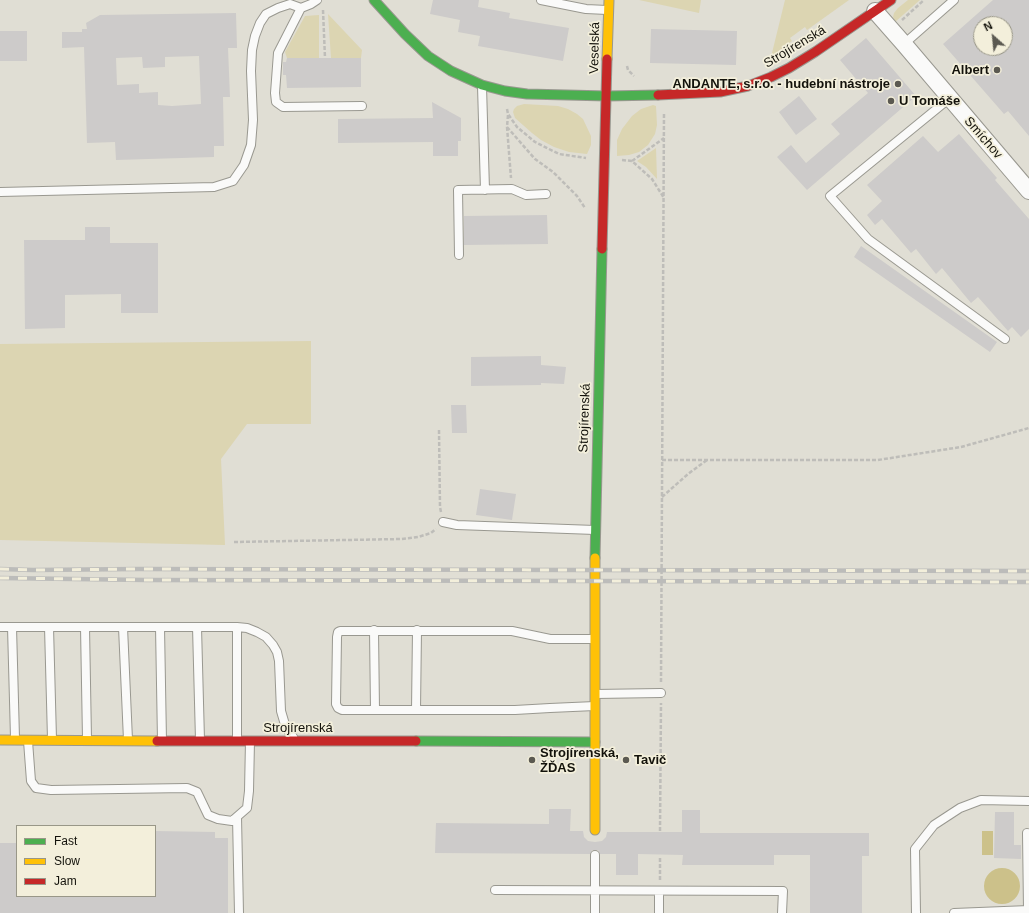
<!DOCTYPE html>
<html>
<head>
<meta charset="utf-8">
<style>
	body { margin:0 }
	#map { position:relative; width:1029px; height:913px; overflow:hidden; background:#e0ded4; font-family:Arial,sans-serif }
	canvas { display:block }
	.legend { position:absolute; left:16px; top:825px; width:140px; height:72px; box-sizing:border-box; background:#f3efdb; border:1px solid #999788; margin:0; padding:5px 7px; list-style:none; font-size:12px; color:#13120b }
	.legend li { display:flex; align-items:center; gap:8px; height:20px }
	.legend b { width:20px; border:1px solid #999788 }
	.north { position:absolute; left:973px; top:16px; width:40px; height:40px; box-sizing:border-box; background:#f3efdb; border:1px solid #999788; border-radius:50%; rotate:333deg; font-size:11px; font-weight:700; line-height:16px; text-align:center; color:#13120b }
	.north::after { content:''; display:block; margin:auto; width:14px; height:18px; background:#5b5951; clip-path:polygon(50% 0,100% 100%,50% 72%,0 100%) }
</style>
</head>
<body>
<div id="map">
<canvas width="1029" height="913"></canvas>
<ul class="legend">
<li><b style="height:5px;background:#4caf50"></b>Fast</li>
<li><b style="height:5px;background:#ffc107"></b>Slow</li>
<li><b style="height:5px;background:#c62828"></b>Jam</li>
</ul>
<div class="north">N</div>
</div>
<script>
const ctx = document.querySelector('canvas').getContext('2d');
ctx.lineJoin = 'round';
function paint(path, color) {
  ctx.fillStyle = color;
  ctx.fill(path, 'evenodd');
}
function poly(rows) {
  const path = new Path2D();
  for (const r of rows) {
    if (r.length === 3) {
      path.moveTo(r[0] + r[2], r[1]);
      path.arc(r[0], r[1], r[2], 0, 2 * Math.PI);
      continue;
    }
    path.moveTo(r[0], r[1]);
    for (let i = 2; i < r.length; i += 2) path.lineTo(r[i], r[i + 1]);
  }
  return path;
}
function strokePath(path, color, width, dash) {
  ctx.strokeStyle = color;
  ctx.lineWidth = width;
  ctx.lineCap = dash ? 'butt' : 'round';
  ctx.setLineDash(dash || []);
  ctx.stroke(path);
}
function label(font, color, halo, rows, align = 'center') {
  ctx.font = font + ' Arial,sans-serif';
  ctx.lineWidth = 3.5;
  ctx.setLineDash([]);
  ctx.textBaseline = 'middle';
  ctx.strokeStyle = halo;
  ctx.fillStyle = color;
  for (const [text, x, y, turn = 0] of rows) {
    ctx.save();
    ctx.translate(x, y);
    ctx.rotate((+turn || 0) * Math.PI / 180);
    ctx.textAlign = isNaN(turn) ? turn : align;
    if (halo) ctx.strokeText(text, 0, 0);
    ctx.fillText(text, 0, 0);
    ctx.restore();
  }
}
const green = poly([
	[639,0,701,0,699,13],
	[785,0,849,0,807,30,805,27,790,38,792,41,771,57],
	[908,0,920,0,895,22,893,17,894,13,898,8],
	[328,14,362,50,361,58,331,58],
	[319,15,319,58,287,58,285,52,305,16],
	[524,104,558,106,568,109,577,114,583,119,591,136,591,145,587,154,569,152,554,147,541,140,532,133,515,118,513,112,514,109,517,106],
	[653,105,656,106,657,125,655,134,648,145,639,152,629,155,617,156,617,140,622,129,632,116,641,109],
	[656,148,657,179,646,167,637,161],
	[311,341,311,424,247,424,221,459,225,545,0,540,0,344]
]);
const water = poly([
	[982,831,993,831,993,855,982,855],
	[1002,886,18]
]);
const building = poly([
	[433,0,479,0,478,7,510,13,509,18,569,28,563,61,478,46,480,36,458,32,460,20,430,14],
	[993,0,1029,0,1029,136,1008,111,1004,114,943,44],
	[981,24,1005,24,1005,48,981,48],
	[236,13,237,48,228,48,230,97,223,97,224,146,214,146,214,157,116,160,115,142,87,143,84,47,62,48,62,32,82,32,82,29,87,29,86,23,100,15],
	[199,56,201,104,172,106,158,105,158,92,139,93,139,84,117,85,116,58,142,57,143,68,165,67,165,57],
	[651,29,737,31,736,65,650,63],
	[0,31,27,31,27,61,0,61],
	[866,38,916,96,807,190,777,157,791,145,806,163,840,134,831,124,868,93,840,60],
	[287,58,361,58,361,87,287,88,286,75,283,75,283,62,286,62],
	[799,96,817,119,796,135,779,112],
	[432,102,461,118,461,141,458,141,458,156,433,156,433,142,338,143,338,119,433,118],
	[959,134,997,178,995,180,1029,219,1029,329,1021,337,1012,327,1008,331,978,297,971,303,942,268,936,274,916,249,911,253,882,219,875,225,867,215,882,201,867,185,923,136,938,152],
	[547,215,548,244,464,245,464,216],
	[85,227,110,227,110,243,158,243,158,313,121,313,121,294,65,295,65,328,25,329,24,240,85,240],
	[861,246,997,342,990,352,854,257],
	[541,356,541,365,566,367,564,384,541,383,541,385,471,386,471,357],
	[451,405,466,405,467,433,452,433],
	[480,489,516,494,512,520,476,515],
	[549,809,571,809,570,831,583,831,584,837,588,841,595,842,602,841,606,837,607,832,682,832,682,810,700,810,700,833,869,833,869,856,862,856,862,913,810,913,810,855,774,855,774,865,682,865,683,855,638,854,638,875,616,875,616,854,600,854,598,850,592,850,590,854,435,853,436,823,549,824],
	[995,812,1014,812,1014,845,1021,845,1021,859,994,858],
	[155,831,215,832,215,838,228,838,228,913,0,913,0,843,17,843,17,896,155,896]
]);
const path = poly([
	[323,10,325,58],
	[902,20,924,0],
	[627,66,628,70,634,76],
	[507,109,508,114,517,127,535,142,559,154,586,158],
	[508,115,507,127,511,178],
	[507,127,535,159,553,172,577,196,585,208],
	[622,160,632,161,652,179,664,198],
	[632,161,664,138],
	[439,430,440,507,441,512],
	[662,460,878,460,961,447,1029,428],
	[662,497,688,474,707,460],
	[234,542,401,539,418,537,431,533,436,529],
	[661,682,664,113],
	[660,831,661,703],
	[660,880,660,856]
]);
const lane = poly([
	[317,0,311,4,301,8,278,53,275,93,276,102,283,107,362,106],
	[541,0,586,9,607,10],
	[904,44,954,0],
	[482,86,485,190],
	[950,98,830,196,868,239,1005,339],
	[0,192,214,187,233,181,244,165,251,145,253,120,251,71,252,50,255,36,260,23,266,14,278,8,290,4,301,8],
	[459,255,458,190,512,189,526,195,546,194],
	[443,522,457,525,595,530],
	[0,627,237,627,247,628,257,632,266,637,273,645,277,652,279,661,281,711,286,728,293,737],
	[12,627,15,738],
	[49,627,52,739],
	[85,627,87,739],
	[123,627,128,740],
	[160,627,162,741],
	[197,627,200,740],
	[237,627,237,741],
	[374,630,375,710],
	[595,639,550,639,512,631,340,631,338,632,337,637,336,704,338,708,342,710,515,710,550,708,595,706],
	[595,694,661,693],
	[416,710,417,630],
	[28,741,31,781,36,788,51,790,187,788,197,792,208,815,218,819,232,821,247,808,249,791,250,741],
	[237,817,239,913],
	[1027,833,1028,909],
	[495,890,783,891,782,913],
	[595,913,595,855],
	[659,913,659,891],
	[916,913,915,849,934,825,960,808,981,800,1029,801],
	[954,913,1029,910]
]);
const street = poly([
	[875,11,904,44,1029,191]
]);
const fast = poly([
	[374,0,405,34,428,56,451,71,482,85,505,91,527,94,607,96,658,95],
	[595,558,602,249],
	[416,741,595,742]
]);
const slow = poly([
	[607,59,609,0],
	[595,558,595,830],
	[0,740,157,741]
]);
const jam = poly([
	[658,95,720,92,748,86,771,77,789,68,815,52,891,0],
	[602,249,607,59],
	[157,741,416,741]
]);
const rail = poly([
	[0,569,33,570,139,569,1029,571],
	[0,578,146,580,1029,582]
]);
const markers = [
	[997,70,4,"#5b5951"],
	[898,84,4,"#5b5951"],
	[891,101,4,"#5b5951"],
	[532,760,4,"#5b5951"],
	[626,760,4,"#5b5951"]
];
const streetNames = [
	["Strojírenská",795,47,-31],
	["Veselská",595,48,-89],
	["Smíchov",983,138,49],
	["Strojírenská",585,418,-88],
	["Strojírenská",298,728]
];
const poiNames = [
	["Albert",989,70,"right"],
	["ANDANTE, s.r.o. - hudební nástroje",890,84,"right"],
	["U Tomáše",899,101],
	["Strojírenská,",540,753],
	["ŽĎAS",540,768],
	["Tavič",634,760]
];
paint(green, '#dcd5b2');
paint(water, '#ccc18a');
paint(building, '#cdcbca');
strokePath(lane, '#999890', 10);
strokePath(street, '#999890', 18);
strokePath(fast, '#999890', 11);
strokePath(slow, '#999890', 11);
strokePath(jam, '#999890', 11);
strokePath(path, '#bebdb9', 2.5, [4, 2]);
strokePath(lane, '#fafaf9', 8);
strokePath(street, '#fafaf9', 16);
strokePath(fast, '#4caf50', 9);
strokePath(slow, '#ffc107', 9);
strokePath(jam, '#c62828', 9);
strokePath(rail, '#bcbcba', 4.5);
strokePath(rail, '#f3efdb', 3, [9]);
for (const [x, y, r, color] of markers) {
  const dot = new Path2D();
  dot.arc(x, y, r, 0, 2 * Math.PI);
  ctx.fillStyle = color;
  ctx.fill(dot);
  strokePath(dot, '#f3efdb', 1.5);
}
label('13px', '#13120b', '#f3efdb', streetNames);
label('bold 13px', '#13120b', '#f3efdb', poiNames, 'left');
</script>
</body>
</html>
